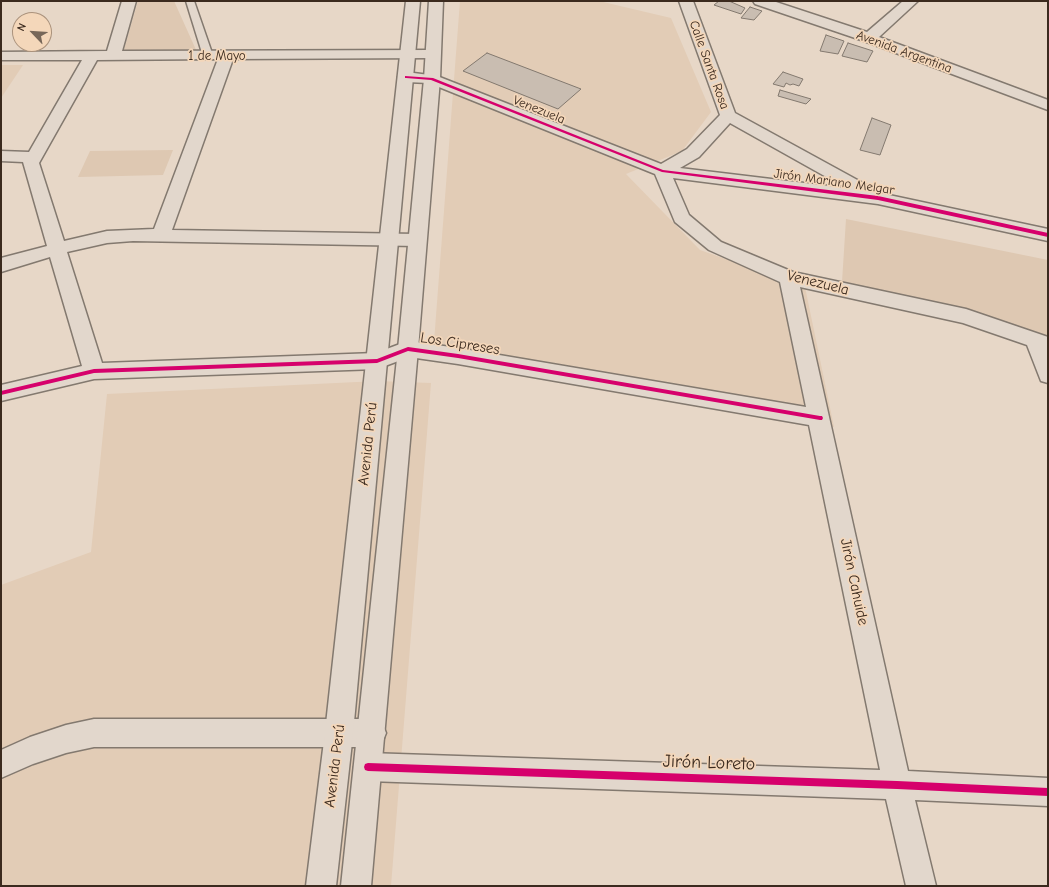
<!DOCTYPE html>
<html>
<head>
<meta charset="utf-8">
<style>
	body { margin:0 }
	#map { position:relative; width:1049px; height:887px; overflow:hidden; background:#e7d7c7; font-family:"Comic Neue",sans-serif }
	canvas { display:block }
	.frame { position:absolute; inset:0; border:2px solid #3b2a1e; pointer-events:none }
	.north { position:absolute; left:12px; top:12px; width:40px; height:40px; box-sizing:border-box; background:#f4d7ba; border:1px solid #aa927c; border-radius:50%; rotate:295deg; font-size:11px; font-weight:700; line-height:16px; text-align:center; color:#3b2a1e }
	.north::after { content:''; display:block; margin:auto; width:14px; height:18px; background:#776759; clip-path:polygon(50% 0,100% 100%,50% 72%,0 100%) }
</style>
</head>
<body>
<div id="map">
<canvas width="1049" height="887"></canvas>
<div class="frame"></div>
<div class="north">N</div>
</div>
<script>
const ctx = document.querySelector('canvas').getContext('2d');
ctx.lineJoin = 'round';
function paint(path, color) {
  ctx.fillStyle = color;
  ctx.fill(path, 'evenodd');
}
function poly(rows) {
  const path = new Path2D();
  for (const r of rows) {
    path.moveTo(r[0], r[1]);
    for (let i = 2; i < r.length; i += 2) path.lineTo(r[i], r[i + 1]);
  }
  return path;
}
function strokePath(path, color, width, dash) {
  ctx.strokeStyle = color;
  ctx.lineWidth = width;
  ctx.lineCap = dash ? 'butt' : 'round';
  ctx.setLineDash(dash || []);
  ctx.stroke(path);
}
function label(font, color, halo, rows, align = 'center') {
  ctx.font = font + ' "Comic Neue",sans-serif';
  ctx.lineWidth = 3.5;
  ctx.setLineDash([]);
  ctx.textBaseline = 'middle';
  ctx.strokeStyle = halo;
  ctx.fillStyle = color;
  for (const [text, x, y, turn = 0] of rows) {
    ctx.save();
    ctx.translate(x, y);
    ctx.rotate((+turn || 0) * Math.PI / 180);
    ctx.textAlign = isNaN(turn) ? turn : align;
    if (halo) ctx.strokeText(text, 0, 0);
    ctx.fillText(text, 0, 0);
    ctx.restore();
  }
}
const built = poly([
	[460,1,599,1,671,18,711,112,682,151,626,174,700,250,805,287,834,427,713,407,433,355],
	[1,65,23,65,1,98],
	[378,381,431,383,391,886,1,886,1,585,91,552,107,394]
]);
const green = poly([
	[138,1,174,1,197,52,123,53],
	[173,150,163,175,78,177,90,151],
	[846,219,1048,260,1048,339,984,315,842,282]
]);
const building = poly([
	[719,1,729,1,745,8,741,14,714,5,719,1],
	[750,7,762,11,754,20,741,18,750,7],
	[826,35,844,41,838,54,820,51,826,35],
	[848,43,873,51,867,62,842,56,848,43],
	[487,53,581,89,558,109,463,71,487,53],
	[783,72,803,79,799,86,793,84,790,85,786,83,784,87,773,84,783,72],
	[780,90,811,99,806,104,778,96,780,90],
	[872,118,891,125,880,155,860,150,872,118]
]);
const service = poly([
	[186,1,194,1,213,56,211,58,208,59,203,56,186,1]
]);
const minor = poly([
	[122,1,136,1,122,51,433,50,438,51,440,54,438,57,433,58,233,59,172,230,417,234,423,236,426,240,423,244,417,246,133,241,107,243,67,252,102,363,376,353,408,341,458,348,806,407,780,282,709,250,675,222,655,174,429,83,406,82,401,80,398,77,401,74,406,72,437,76,661,164,687,149,720,115,679,1,693,1,735,113,872,188,875,192,1048,229,1048,241,878,204,673,178,689,215,721,242,793,272,966,309,1048,337,1048,383,1041,381,1027,345,963,323,800,287,908,771,1048,778,1048,806,915,800,936,886,906,886,886,799,368,781,358,777,354,767,358,757,368,753,880,770,809,425,458,364,409,357,377,369,94,379,1,401,1,385,82,366,50,257,1,272,1,258,47,246,23,162,1,161,1,151,29,152,82,60,1,60,1,52,107,51,122,1],
	[218,59,154,229,107,231,64,241,39,163,97,60,218,59],
	[730,123,846,188,680,168,699,157,730,123],
	[753,1,773,1,867,32,903,1,918,1,879,37,1048,100,1048,110,864,41,755,4,753,1],
	[94,719,372,719,382,723,386,733,382,743,372,747,94,747,66,753,33,764,1,778,1,750,30,737,66,725,94,719]
]);
const secondary = poly([
	[406,1,420,1,353,733,336,886,306,886,325,733,406,1],
	[429,1,443,1,440,79,418,349,371,886,341,886,398,349,424,79,429,1]
]);
const cycleway = poly([
	[405,76,433,78,663,170,878,196,1048,233,1048,237,878,200,662,172,431,80,406,78,405,78,405,76],
	[408,347,458,354,820,416,822,416,823,418,822,420,820,420,458,358,408,351,377,363,94,373,1,395,1,391,94,369,377,359,408,347],
	[368,763,897,781,1048,788,1048,796,897,789,368,771,365,770,364,767,365,764,368,763]
]);
const farStreetnames = [
	["Avenida Argentina",904,52,20],
	["1 de Mayo",217,56],
	["Calle Santa Rosa",709,65,70],
	["Venezuela",539,110,22],
	["Jirón Mariano Melgar",834,182,8]
];
const streetNames = [
	["Venezuela",818,283,14],
	["Los Cipreses",460,344,9],
	["Avenida Perú",368,444,-84],
	["Jirón Cahuide",854,582,78],
	["Avenida Perú",335,766,-83]
];
const nearStreetnames = [
	["Jirón Loreto",709,763,2]
];
paint(built, '#e2ccb6');
paint(green, '#dec8b2');
paint(building, '#c9bdb1');
strokePath(building, '#83796f', 1);
strokePath(service, '#83796f', 3);
strokePath(minor, '#83796f', 3);
strokePath(secondary, '#83796f', 3);
paint(service, '#e2d7cc');
paint(minor, '#e2d7cc');
paint(secondary, '#e2d7cc');
paint(cycleway, '#d6006c');
label('13px', '#3b2a1e', '#f4d7ba', farStreetnames);
label('15px', '#3b2a1e', '#f4d7ba', streetNames);
label('18px', '#3b2a1e', '#f4d7ba', nearStreetnames);
</script>
</body>
</html>
